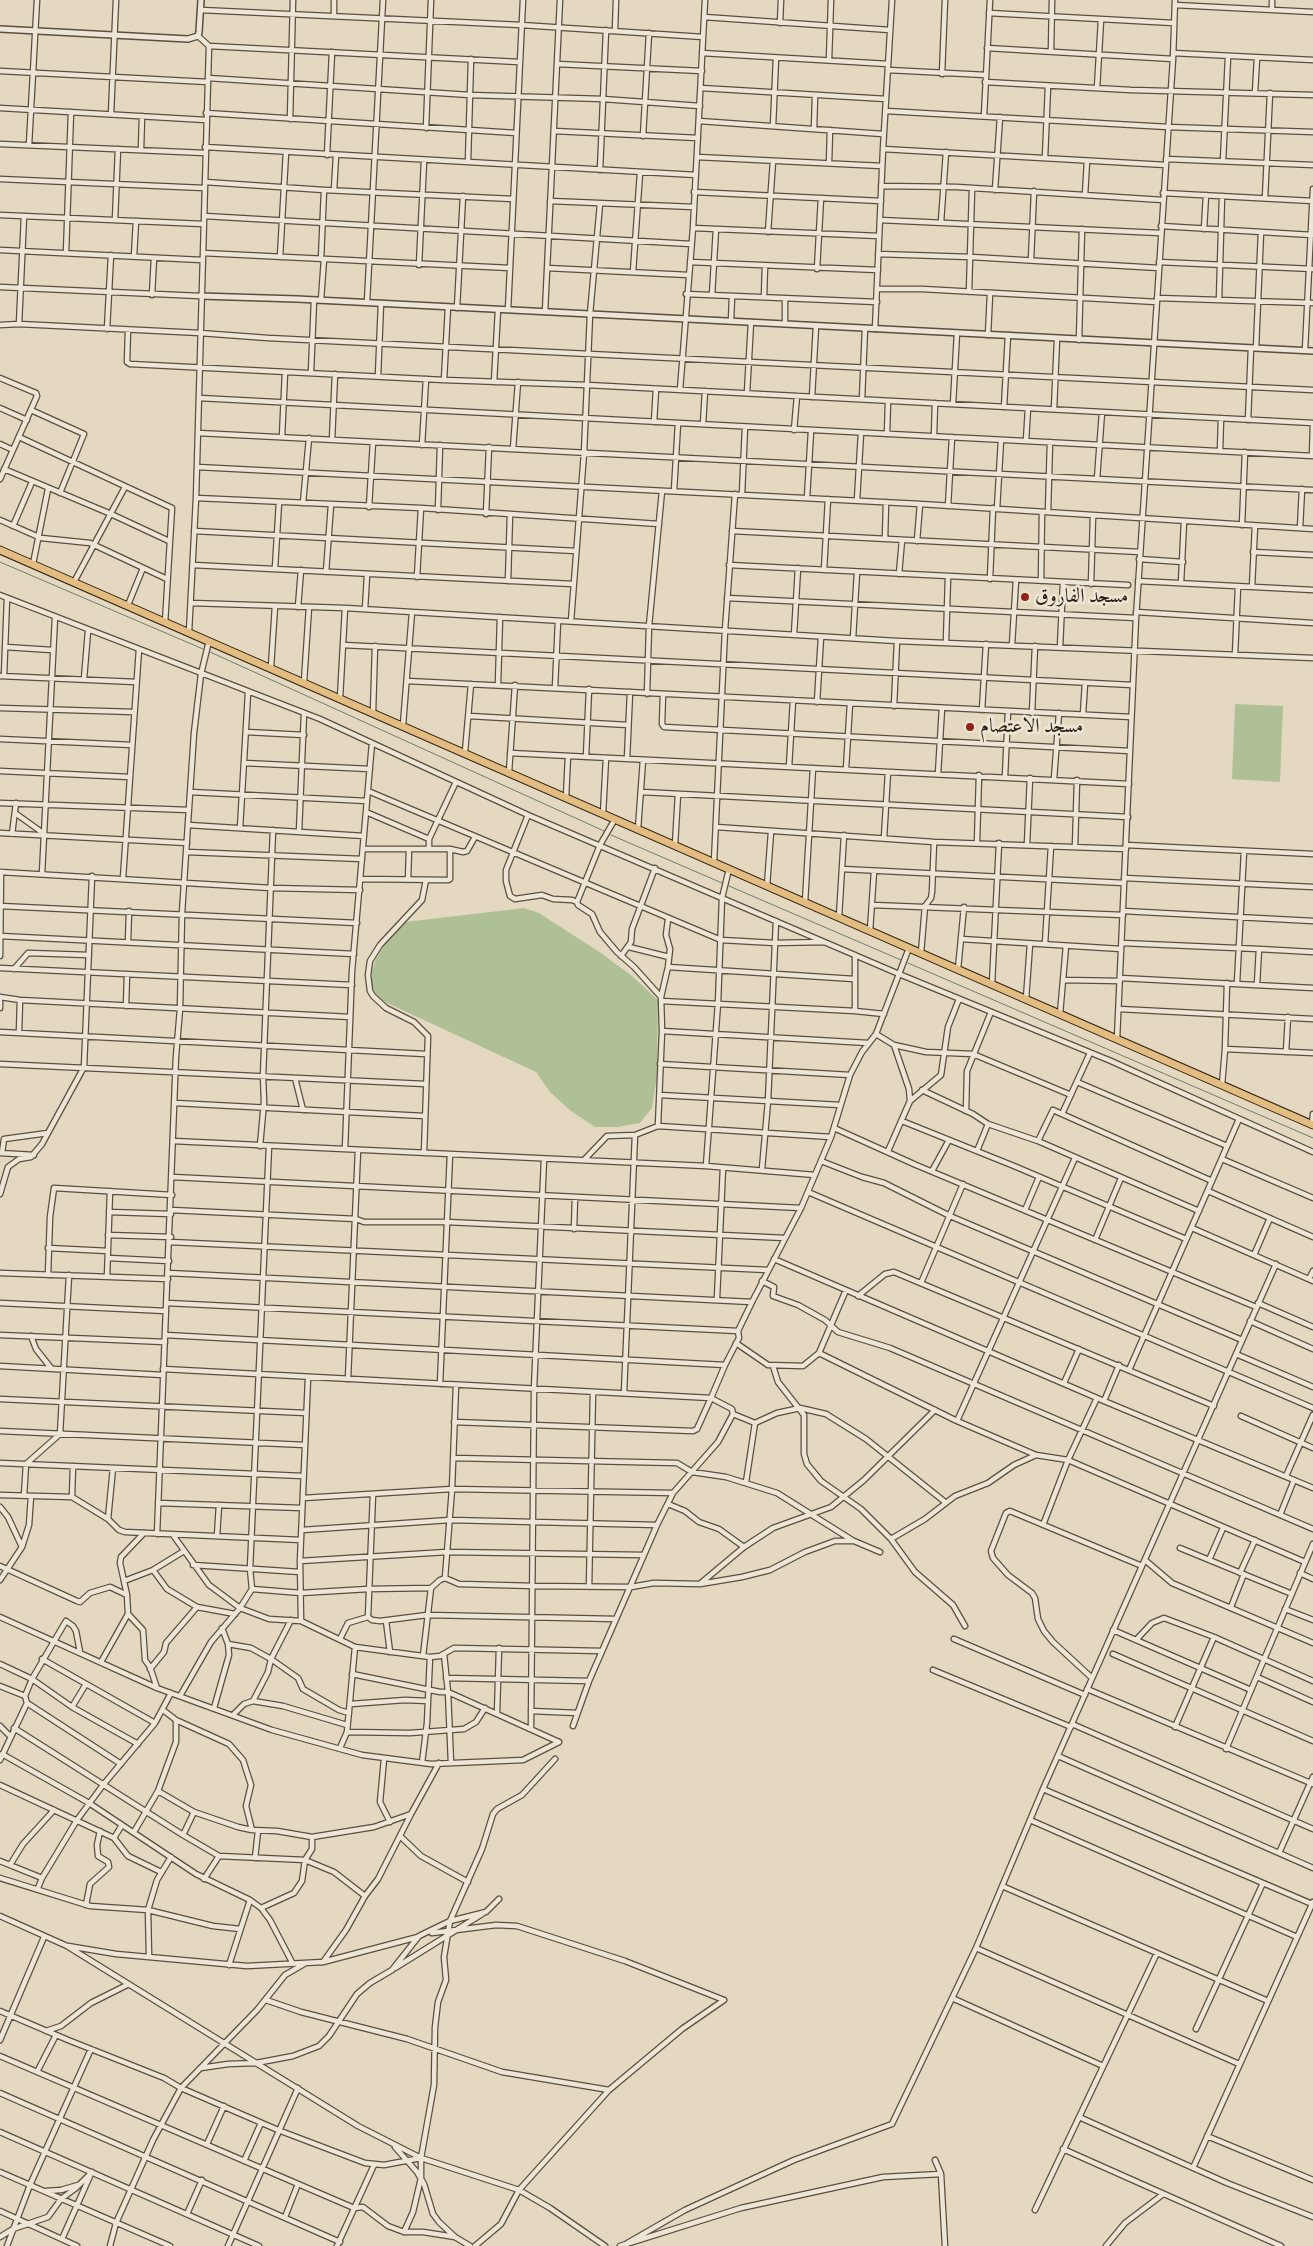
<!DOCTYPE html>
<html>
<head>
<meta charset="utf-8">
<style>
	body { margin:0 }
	canvas { display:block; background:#e4d9c0 }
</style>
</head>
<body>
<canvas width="1313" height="2246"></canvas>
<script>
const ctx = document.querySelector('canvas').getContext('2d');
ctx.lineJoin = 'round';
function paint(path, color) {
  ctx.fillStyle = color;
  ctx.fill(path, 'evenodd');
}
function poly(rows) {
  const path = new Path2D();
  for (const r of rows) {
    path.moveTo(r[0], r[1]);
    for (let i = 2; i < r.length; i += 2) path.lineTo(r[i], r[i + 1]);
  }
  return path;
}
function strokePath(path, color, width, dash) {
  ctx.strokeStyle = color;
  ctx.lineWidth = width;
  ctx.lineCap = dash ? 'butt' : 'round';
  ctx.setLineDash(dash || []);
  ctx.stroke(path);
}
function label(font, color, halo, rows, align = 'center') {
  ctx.font = font + ' "Gentium Book Plus",Amiri,serif';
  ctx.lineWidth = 5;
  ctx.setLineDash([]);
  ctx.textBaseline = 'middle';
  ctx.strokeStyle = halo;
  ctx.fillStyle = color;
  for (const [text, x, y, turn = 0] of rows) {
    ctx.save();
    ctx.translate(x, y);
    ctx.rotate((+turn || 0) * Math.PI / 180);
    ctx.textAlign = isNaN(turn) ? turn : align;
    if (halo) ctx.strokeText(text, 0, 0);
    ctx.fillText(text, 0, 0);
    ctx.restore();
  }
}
const green = poly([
	[1235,704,1283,706,1280,782,1232,779],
	[524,908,539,913,601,953,632,976,658,1000,657,1077,652,1108,640,1123,618,1127,595,1127,571,1111,550,1092,536,1072,385,1002,375,993,372,985,372,971,376,959,388,940,405,922]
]);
const stream = poly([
	[0,562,203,649],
	[210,652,604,831],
	[611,835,722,883],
	[729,886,901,960],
	[908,963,1313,1138]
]);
const minor = poly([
	[1175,5,1313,12],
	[201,10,521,25,703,37],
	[1272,10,1272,0],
	[989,13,1174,23],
	[334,15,334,0],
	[704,17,890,30],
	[780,23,781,0],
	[615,31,616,0],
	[198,36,209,46,519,62],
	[987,48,1173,59],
	[1051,51,1052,0],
	[702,53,888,64],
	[1173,53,1313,60],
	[829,60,831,0],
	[557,64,702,71],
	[888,70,986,75],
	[0,71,208,82],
	[942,74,945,0],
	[208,78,470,95,603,99,700,106],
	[985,82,1131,90,1313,95],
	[701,88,886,99],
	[1097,88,1101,20],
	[1255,93,1257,58],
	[0,108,206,120],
	[886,111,1168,127,1313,132],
	[206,113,516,133],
	[111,114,116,0],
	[984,116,990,0],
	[290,119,293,0],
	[699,121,883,134],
	[773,126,776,58],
	[426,128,431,0],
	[814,129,815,96],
	[554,131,698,138],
	[643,136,649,33],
	[0,144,205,153],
	[29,145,37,0],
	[205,147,696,175],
	[883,149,1166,165],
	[141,150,142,116],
	[327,155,332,52],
	[697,157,882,166],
	[1045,158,1048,86],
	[1166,159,1313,165],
	[1223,161,1228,57],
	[468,162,471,59],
	[829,163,830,130],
	[600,170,606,30],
	[0,179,204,188],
	[205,182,324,190,513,199],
	[881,186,957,187,1163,200],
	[334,190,336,156],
	[995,190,1000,117],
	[694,192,881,201],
	[1163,193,1313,201],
	[1085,195,1087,161],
	[1265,198,1270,93],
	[550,201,694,207],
	[0,215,203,224],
	[204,216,691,244],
	[115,220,118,149],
	[880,220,1160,233],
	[941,222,946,152],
	[1161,226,1312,235],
	[693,228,879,236],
	[1204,229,1206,195],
	[768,232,773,161],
	[0,250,202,260],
	[66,253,71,112],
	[203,253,510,268],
	[878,254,971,257,1159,268],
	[134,256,136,221],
	[280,257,286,152],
	[321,259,324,190],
	[1031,260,1034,191],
	[690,262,878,270],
	[1159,262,1313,269],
	[419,265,424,161],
	[547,268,688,275],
	[817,269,821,198],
	[633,272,640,173],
	[0,287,200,296],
	[877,289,922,289,1157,302],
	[969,292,972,189],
	[686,294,877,302],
	[152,295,154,258],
	[712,295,716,229],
	[764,297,765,266],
	[1157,298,1313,303],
	[321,300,324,259],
	[1219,300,1222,196],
	[367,302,383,0],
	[457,308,463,196],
	[508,310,523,0],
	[545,312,560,0],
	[731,321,732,296],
	[19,324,24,216],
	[785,324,785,299],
	[0,325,19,324,200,333,268,338,1313,390],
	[107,329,111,255],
	[875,329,883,149,892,0],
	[128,330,127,362,130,364,444,380,587,385,1313,423],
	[988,335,990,294],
	[1079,340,1082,229],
	[1256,348,1261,232],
	[1305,350,1313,189],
	[311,372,314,300],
	[378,376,381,303],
	[0,378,36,393,37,396,0,479],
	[444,380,448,307],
	[494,382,498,310],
	[680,390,693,228,705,0],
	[747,393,751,322],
	[812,397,816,326],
	[199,398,1313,456],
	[862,399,865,328],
	[953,404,957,333],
	[1004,407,1008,335],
	[0,408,27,420],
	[1054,409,1057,339],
	[31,410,84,434,60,493],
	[1248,420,1251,348],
	[654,422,656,389],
	[703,424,705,391],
	[794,430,797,396],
	[198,433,1313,490],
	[887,434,888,401],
	[934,436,935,403],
	[19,437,172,508,165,623],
	[282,437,285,372],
	[332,440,335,374],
	[1026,441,1028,408],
	[0,444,13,450],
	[422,445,426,379],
	[513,449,518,382],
	[1220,451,1221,418],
	[1312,456,1313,423],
	[197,467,920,504,1313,529],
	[4,469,111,514,169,541],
	[1097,479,1102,412],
	[674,491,678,423],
	[742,494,745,427],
	[196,498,421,508,659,524],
	[807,498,811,431],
	[857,500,861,433],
	[303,503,309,438],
	[948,506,952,437],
	[369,507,373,442],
	[997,509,1001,440],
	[438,510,440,445],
	[1048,512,1050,442],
	[486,514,489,447],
	[0,520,41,538,90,543,167,579],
	[1242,525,1245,452],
	[13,526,32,482],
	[1300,528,1302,489],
	[194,531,576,551],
	[732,531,1140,552],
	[885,539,886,502],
	[917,541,920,504],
	[1253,552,1313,555],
	[1139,559,1183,562],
	[33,564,48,489],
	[193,565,573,584],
	[729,565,1128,585],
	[275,568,279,502],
	[824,570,828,499],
	[326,572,331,505],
	[899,574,902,540],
	[417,577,421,508],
	[990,579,993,508],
	[508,581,510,514],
	[1041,581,1042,512],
	[1138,581,1313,590],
	[74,582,125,487],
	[1181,583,1184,521],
	[1091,584,1093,516],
	[1252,587,1255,526],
	[0,595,320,719,528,815,899,974,1111,1061,1313,1152],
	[727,598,1136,618],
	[191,603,345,608,897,641,1313,658],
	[128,605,143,568],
	[298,607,301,570],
	[365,609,367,575],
	[1136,612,1313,623],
	[571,621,584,453,590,314,600,204],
	[189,632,196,498,209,46],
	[794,635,798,568],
	[853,638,857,572],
	[946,642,948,577],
	[343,645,1132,685],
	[1012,645,1016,580],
	[5,647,52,650],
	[1060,647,1063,583],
	[1235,655,1238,587],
	[271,667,275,606],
	[0,676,136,682],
	[4,676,7,598],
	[84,679,88,631],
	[407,681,1131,717],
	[304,682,309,607],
	[498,684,500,617],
	[555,688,558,621],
	[647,694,649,626,662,491],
	[663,694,662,724,664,727,1130,751],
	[340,698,345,608],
	[817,702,821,637],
	[894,706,897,641],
	[0,708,134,712],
	[982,710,986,644],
	[373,712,375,646],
	[1032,713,1035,646],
	[1083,714,1085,683],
	[469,716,628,725],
	[403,725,412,612],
	[246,732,304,735],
	[0,739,132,745],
	[465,752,471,684],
	[510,753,1129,784],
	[586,757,589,689],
	[627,759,630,692],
	[244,763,370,769],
	[789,767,793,700],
	[846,769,850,703],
	[0,771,130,777],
	[509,772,515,685],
	[938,774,942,708],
	[1005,776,1008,711],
	[1054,779,1059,713],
	[368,791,721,940,775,943,824,942],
	[190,792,367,801],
	[642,792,1128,817],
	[566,797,568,756],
	[0,803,189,810],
	[366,812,429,839],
	[15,813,43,833],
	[603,814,606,758],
	[528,815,506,870,506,881,510,896,515,899,542,895,553,899,572,900,577,902,578,905,592,914,600,932,617,952,634,967,661,997],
	[188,825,364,836],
	[716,827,934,842,1126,849],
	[240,828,248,693],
	[638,829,643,760],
	[299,832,304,713],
	[0,833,187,843],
	[12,834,16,803],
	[884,838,888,772],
	[977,842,979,775],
	[1027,844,1030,778],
	[675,845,678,794],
	[1126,845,1313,854],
	[1075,847,1077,780],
	[363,849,450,849,463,852,467,851,475,837],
	[429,849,429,839,456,782],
	[187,852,362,859],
	[714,862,725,630,735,494],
	[842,869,1124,883],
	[0,872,271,888,360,890],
	[42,874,55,617],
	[123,878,139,649],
	[1124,878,1313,887],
	[360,879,448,880,450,879,450,849],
	[408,880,409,849],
	[767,886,771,832],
	[577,902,600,845,615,819],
	[805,902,813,768],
	[872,905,1123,915],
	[0,906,357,923],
	[1123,911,1313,921],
	[839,917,844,835],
	[870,931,874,871],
	[0,936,354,954],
	[961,939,1121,949],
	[128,942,129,911],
	[1122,943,1259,949],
	[1045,944,1051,846],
	[629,947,669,957],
	[921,953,925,906,931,898,932,892,934,842],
	[0,956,1,872],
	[621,956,631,942,632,929,655,868],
	[668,967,854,979],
	[0,968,352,985],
	[14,969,28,953,89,955],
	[958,969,964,907],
	[1120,978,1313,988],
	[1064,980,1120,981],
	[1237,983,1244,851],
	[992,984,999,843],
	[1257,984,1259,949,1313,952],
	[0,997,20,1000,350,1017],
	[1026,999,1030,944],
	[0,1001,0,1008],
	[661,1001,855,1011,884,1014],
	[126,1006,127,974],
	[1119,1009,1313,1019],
	[855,1011,855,955],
	[1060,1014,1066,946],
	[662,1031,868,1043],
	[0,1032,426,1054],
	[19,1032,20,1000],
	[876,1034,894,1045,909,1089,910,1101,888,1151],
	[1117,1039,1136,618,1173,59,1175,0],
	[894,1045,926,1052,973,1054,1071,1095],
	[1225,1049,1227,983],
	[1286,1052,1288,1017],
	[0,1064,425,1084],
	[660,1064,850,1075],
	[295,1078,303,1110],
	[1077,1082,1227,1146],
	[1222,1085,1225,1049,1313,1053],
	[922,1090,973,1114,988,1124,1038,1141,1199,1211],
	[660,1095,840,1105],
	[910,1101,941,1075,948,1027,959,999],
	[175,1103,424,1116],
	[966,1111,967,1071,991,1012],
	[1062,1114,1090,1053],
	[902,1121,1014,1166,1186,1239],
	[1312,1125,1313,1114],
	[658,1126,662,1031,661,997,668,967,670,949,666,935,668,919],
	[834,1128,916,1165,1256,1307],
	[173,1141,706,1166,815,1175],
	[1038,1141,1053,1110,1212,1181],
	[260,1146,264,1102,263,1076,273,830],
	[345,1149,352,971,372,743],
	[977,1151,988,1124],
	[0,1153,34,1155],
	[2,1153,4,1139,48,1133],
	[424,1153,428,1036,414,1022,386,1008,373,996,370,991,368,975,370,961,380,945,422,900,426,880],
	[1222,1159,1313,1198],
	[584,1160,607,1136,635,1135,658,1126,831,1137],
	[821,1161,862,1177,884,1183,950,1216,1242,1340],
	[706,1166,718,1003,722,898,729,869],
	[762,1169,768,1101,776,921],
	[932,1171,949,1140],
	[172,1177,801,1208],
	[1208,1191,1313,1237],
	[808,1192,1313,1408],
	[0,1194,8,1167,19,1159,31,1157,42,1144,84,1067,92,876],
	[171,1210,356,1219,364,1222,447,1222,785,1238],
	[1025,1210,1039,1177],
	[109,1212,171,1214],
	[1192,1228,1313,1281],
	[574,1229,575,1197],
	[108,1235,171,1237],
	[1095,1240,1121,1178],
	[170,1242,768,1270],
	[48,1248,108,1251],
	[1254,1255,1270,1218],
	[108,1258,169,1261],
	[774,1259,1104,1401,1313,1488],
	[0,1273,168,1279],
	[168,1273,752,1302],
	[48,1275,50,1217,54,1188,172,1195],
	[107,1277,110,1191],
	[1309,1279,1313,1271],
	[762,1281,774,1287,773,1296,798,1305,825,1320,838,1332,890,1348,1313,1529],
	[921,1283,963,1184],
	[858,1296,885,1274,894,1272,1214,1406],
	[717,1298,723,1168],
	[0,1303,166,1311],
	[167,1303,738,1331],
	[1258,1303,1313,1327],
	[1250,1321,1313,1349],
	[0,1335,165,1342],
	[165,1335,725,1365],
	[31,1336,36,1349,51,1368],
	[736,1343,768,1365,803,1366,819,1353,846,1290],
	[819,1353,957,1421,1036,1455,1068,1460,1305,1562],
	[1236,1354,1313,1387],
	[0,1366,163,1375],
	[773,1366,778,1382,804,1415,804,1454,807,1464,821,1481,861,1509,891,1539,915,1572,953,1605,965,1626],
	[163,1369,711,1398,725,1365,739,1338,738,1331,752,1302,801,1208,831,1137,850,1075,862,1052,876,1034,909,948],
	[1129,1370,1239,1119],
	[348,1379,358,1150],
	[1064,1383,1079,1349],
	[440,1384,450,1154],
	[624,1393,635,1135],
	[0,1399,306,1413],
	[1104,1401,1119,1365],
	[733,1414,755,1423,777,1413,800,1408,826,1414,866,1439,945,1502],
	[1241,1416,1313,1448],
	[957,1421,1075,1158],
	[454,1422,693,1431,697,1429,711,1398,732,1409,733,1414,718,1442,673,1493,657,1525,589,1681,573,1726],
	[0,1431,305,1445],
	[453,1458,677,1463,692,1472,726,1477,777,1493,852,1540],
	[0,1463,303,1476],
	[1286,1476,1313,1415],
	[746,1482,755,1423],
	[0,1495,72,1497,73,1466],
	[24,1496,26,1464,60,1434,69,1275],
	[72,1497,108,1519,119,1530,125,1532,301,1540],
	[303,1498,452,1489,673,1493],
	[158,1503,302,1508],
	[668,1504,685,1511,699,1522,719,1529,744,1547],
	[0,1507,8,1517,22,1547],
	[1280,1515,1294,1480],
	[108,1519,113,1468],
	[1043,1525,1068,1460,1097,1398],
	[302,1530,450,1520,657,1525],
	[157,1534,176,1056,180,1009,182,913,194,733,201,674,209,641],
	[173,1535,209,1585,240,1608,252,1589,250,1569,269,1146],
	[217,1536,219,1505],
	[891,1539,925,1519,955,1496,988,1483,1014,1465,1036,1455],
	[1180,1548,1292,1594],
	[1145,1560,1172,1583,1313,1643],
	[1209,1560,1223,1528],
	[300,1561,447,1552,644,1555],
	[193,1565,300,1572],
	[0,1566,77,1601,80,1602,90,1593,110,1587,127,1595],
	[153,1570,167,1589,197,1607],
	[1240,1573,1255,1540],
	[1300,1573,1313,1579],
	[445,1578,452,1489,456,1385],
	[0,1580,22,1547,29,1525,31,1496],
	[124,1581,153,1570,184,1551],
	[701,1583,744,1547,773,1528,831,1507,864,1480,935,1410],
	[589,1587,593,1392],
	[252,1589,301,1593,368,1589,431,1588,440,1580,445,1578,459,1584,534,1586,631,1587,654,1583,700,1584,742,1577,770,1570,805,1552,835,1541,854,1541,880,1552],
	[1231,1607,1244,1574],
	[1285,1609,1313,1620],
	[128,1614,143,1630,145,1660,150,1667,157,1688],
	[0,1617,157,1688,272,1730,362,1755,431,1764,523,1760,559,1742],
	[368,1617,373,1494],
	[301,1621,300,1561,308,1378],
	[386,1621,390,1652],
	[1113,1630,1251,1690],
	[340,1639,348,1623,368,1617,372,1620,380,1621,427,1615,616,1619],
	[954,1639,1085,1695],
	[1136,1640,1152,1623,1164,1618,1214,1637,1313,1681],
	[228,1644,251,1648,271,1659,291,1620],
	[444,1654,448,1692,559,1742],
	[1113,1654,1313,1741],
	[423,1656,431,1588],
	[42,1659,155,1723],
	[101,1662,128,1614,127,1595,120,1563,121,1557,144,1533],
	[0,1664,32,1679,72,1707,138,1744],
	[150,1669,164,1652,166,1643,197,1607,235,1614],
	[933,1670,1071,1727],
	[352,1674,440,1692,448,1692,451,1763],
	[1257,1677,1313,1702],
	[446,1678,589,1681],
	[1092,1678,1053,1642,1044,1631,1038,1619,1035,1598,1032,1593,1008,1575,993,1558,991,1551,1006,1513,1010,1511,1142,1566],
	[0,1686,25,1696],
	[1087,1689,1313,1784],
	[180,1696,211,1642,240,1608,269,1619,301,1621,355,1647,430,1657,440,1656,454,1648,602,1651],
	[253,1701,283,1706,347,1725],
	[27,1703,121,1764],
	[351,1704,405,1700,428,1701],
	[72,1707,86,1684],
	[214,1708,229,1655,228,1644,222,1628],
	[531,1711,577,1713],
	[497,1714,499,1648],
	[233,1715,244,1704,253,1701,268,1672,271,1659,298,1678,303,1689,339,1710,349,1713],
	[176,1720,229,1744,243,1760,251,1785,246,1806,252,1830],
	[1072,1724,1313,1829],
	[0,1726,10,1736],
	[1175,1727,1214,1637],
	[14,1728,183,1835],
	[531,1728,534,1389,544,1159],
	[347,1732,410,1733,464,1729,476,1722,485,1708],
	[340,1748,347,1732,355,1647],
	[1226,1749,1313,1544],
	[2,1754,89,1803,196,1874,250,1900,261,1908,270,1920,293,1964],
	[1058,1756,1313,1868],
	[384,1759,380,1802,390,1822],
	[0,1760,27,1703,25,1696,32,1679,66,1621,73,1626,76,1631,80,1652],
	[422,1763,427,1723,430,1657],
	[0,1785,114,1838,122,1825],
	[1043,1789,1312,1904],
	[158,1791,194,1812,238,1827,252,1830,277,1831,312,1837,374,1827,411,1814,439,1763],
	[194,1812,183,1835,219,1856],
	[1030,1820,1297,1937],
	[134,1832,158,1791,176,1742,176,1720,163,1710],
	[400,1836,421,1856,468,1882],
	[114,1838,128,1856,161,1872],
	[1279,1853,1313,1777],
	[255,1858,258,1831],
	[0,1861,42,1878],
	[10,1865,23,1844,54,1810],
	[0,1878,90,1906,148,1910,213,1926,240,1929],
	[204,1879,219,1856,305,1860,312,1849,312,1837],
	[1002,1886,1268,2001],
	[38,1888,42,1878,77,1820,103,1785,155,1723,171,1693],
	[86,1905,90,1884,109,1867,108,1862,98,1856,97,1845,100,1831],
	[261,1908,294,1893,302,1881,305,1860,334,1872,365,1896],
	[0,1916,67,1946,358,2126,421,2158,519,2190,550,2208,605,2246],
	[432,1933,496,1925,517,1926,625,1961,724,2000],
	[68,1946,116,1954,247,1966,323,1962,418,1937],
	[976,1948,1239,2064],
	[149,1956,148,1910,157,1880,171,1857],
	[323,1962,346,1930,365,1896,378,1879,411,1814],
	[229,1965,250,1900],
	[395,1968,482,1914],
	[952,1998,1103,2066],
	[266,2000,301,2012,407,2039,502,2072,609,2090],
	[0,2011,68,2040,164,2078,181,2088,278,2130,365,2163,384,2165,421,2158],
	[1196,2029,1263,1883],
	[46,2031,61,2026,91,2003,127,1985],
	[0,2040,44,1937],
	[0,2056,354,2208,363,2207,388,2226,404,2232,423,2232,455,2237],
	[201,2068,228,2064,256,2063,293,2056,319,2046,329,2036,357,1994,370,1983,392,1970,419,1936,450,1921,486,1912,499,1899],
	[37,2072,56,2035],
	[0,2093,340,2242],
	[1079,2117,1227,2183,1313,2217],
	[0,2132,259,2246],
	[1207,2136,1313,2180],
	[207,2144,224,2106],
	[395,2147,417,2172,424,2184,433,2214,439,2222,455,2237,470,2246],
	[1063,2149,1281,2246],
	[244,2161,261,2123],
	[1193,2168,1313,1902],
	[0,2172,170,2246],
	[941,2174,945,2246],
	[46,2191,61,2190,78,2185],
	[1035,2210,1157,1953],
	[0,2211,77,2246],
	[187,2214,202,2180],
	[285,2217,298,2184],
	[404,2232,413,2212,421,2178,421,2158,434,2085,435,2027,438,2002,446,1980,444,1957,450,1921,482,1849,493,1814,497,1809,522,1795,555,1759],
	[0,2237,13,2229,48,2217,61,2199,76,2188,92,2172],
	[62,2239,90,2176],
	[624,2245,685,2210,794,2160,892,2124,976,1948,1043,1789,1276,1264],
	[7,2246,30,2185,91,2049],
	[110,2246,116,2223,153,2140,181,2088,257,2010,285,1975,304,1964],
	[228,2246,298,2088],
	[337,2246,374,2165],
	[475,2246,501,2224,519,2190,609,2090,682,2029,724,2000],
	[620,2246,741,2208,883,2177,941,2174,935,2160],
	[1106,2246,1125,2223,1162,2195]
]);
const tertiary = poly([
	[0,29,188,39,198,36,199,32,201,0],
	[200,296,297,299,1313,351]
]);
const primary = poly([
	[0,550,1313,1125]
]);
const markers = [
	[1025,597,5,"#8f2418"],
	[970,727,5,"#8f2418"]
];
const poiNames = [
	["مسجد الفاروق",1035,597],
	["مسجد الاعتصام",980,727]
];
paint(green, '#afc096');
strokePath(stream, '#6c7d6e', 1);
strokePath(minor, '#5a4e3e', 7);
strokePath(tertiary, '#5a4e3e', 8);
strokePath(primary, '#2c2012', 9);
strokePath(minor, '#ede6d6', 4.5);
strokePath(tertiary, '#ede6d6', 5);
strokePath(primary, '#e2bc80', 7);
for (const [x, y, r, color] of markers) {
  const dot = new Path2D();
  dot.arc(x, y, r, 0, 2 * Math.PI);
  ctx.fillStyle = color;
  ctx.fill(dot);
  strokePath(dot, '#ede6d6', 2);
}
label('20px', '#2c2012', '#ede6d6', poiNames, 'left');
</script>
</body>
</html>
